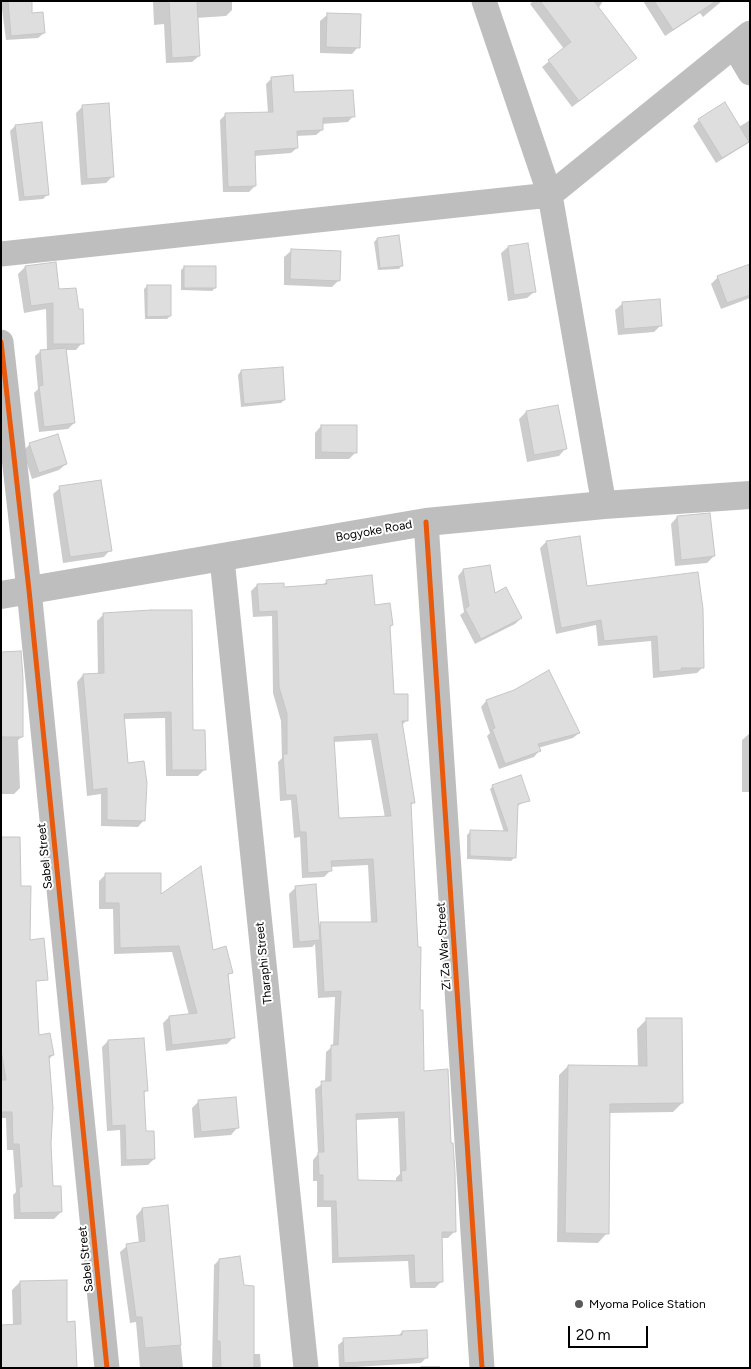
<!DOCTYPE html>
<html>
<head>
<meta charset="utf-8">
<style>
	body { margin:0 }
	#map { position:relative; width:751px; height:1369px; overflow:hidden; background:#fff; font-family:Figtree,sans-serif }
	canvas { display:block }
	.frame { position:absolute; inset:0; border:2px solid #000; pointer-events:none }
	.scale { position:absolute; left:568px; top:1326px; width:80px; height:22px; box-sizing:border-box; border:2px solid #000; border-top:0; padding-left:6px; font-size:15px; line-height:18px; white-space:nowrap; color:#000; -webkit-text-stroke:4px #fff; paint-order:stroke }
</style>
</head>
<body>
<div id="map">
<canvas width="751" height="1369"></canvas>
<div class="frame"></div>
<div class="scale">20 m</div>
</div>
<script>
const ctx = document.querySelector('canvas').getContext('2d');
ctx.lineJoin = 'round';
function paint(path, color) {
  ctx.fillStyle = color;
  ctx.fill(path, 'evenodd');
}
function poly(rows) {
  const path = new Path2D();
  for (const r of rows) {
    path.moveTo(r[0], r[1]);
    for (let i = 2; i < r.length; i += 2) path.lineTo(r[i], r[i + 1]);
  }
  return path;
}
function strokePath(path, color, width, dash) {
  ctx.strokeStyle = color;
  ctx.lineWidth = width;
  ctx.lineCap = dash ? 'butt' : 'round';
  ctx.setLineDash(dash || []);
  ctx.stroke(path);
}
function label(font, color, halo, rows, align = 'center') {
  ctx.font = font + ' Figtree,sans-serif';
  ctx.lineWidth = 4;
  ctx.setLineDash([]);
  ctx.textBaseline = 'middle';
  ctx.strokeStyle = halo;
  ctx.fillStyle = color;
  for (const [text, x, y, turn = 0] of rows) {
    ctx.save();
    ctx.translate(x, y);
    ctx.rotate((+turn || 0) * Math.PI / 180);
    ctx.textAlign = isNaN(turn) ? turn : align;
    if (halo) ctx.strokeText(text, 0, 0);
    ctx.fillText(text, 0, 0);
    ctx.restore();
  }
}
const shadow = poly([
	[1,1,30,1,31,14,44,33,38,38,6,40],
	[153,1,232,1,232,10,226,16,196,18,199,56,192,62,166,63,164,24,154,25],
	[533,1,603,1,598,9,628,64,572,107,542,67,564,49,530,4],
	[643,1,722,1,703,17,700,13,665,36],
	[327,15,358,47,352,54,320,53,320,21],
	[272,78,293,94,353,116,348,122,322,124,322,130,316,135,296,136,297,148,291,153,254,156,255,186,249,192,223,192,220,120,226,114,268,113,266,84],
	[83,106,112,177,106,183,81,185,76,113],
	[699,120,739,127,750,120,750,142,716,163,693,126],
	[15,126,48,194,43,199,19,201,10,131],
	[377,239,402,265,399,269,378,270,374,242],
	[508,247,534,292,527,298,508,301,501,253],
	[291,251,339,280,332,287,284,285,284,257],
	[750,266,750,298,721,309,711,284,718,277],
	[25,267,58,291,78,310,82,343,76,350,65,350,74,423,68,429,39,432,34,393,38,389,35,356,41,351,47,350,46,309,24,313,18,274],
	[184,267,215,288,212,291,181,290,181,270],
	[147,286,170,316,167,319,145,319,144,289],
	[622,304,661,325,654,332,618,335,615,310],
	[241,371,284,400,281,403,241,407,238,375],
	[526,412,565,449,559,456,527,462,519,419],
	[321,426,356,452,349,459,315,459,315,433],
	[30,444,66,464,59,470,32,479,23,451],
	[60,488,110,550,104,557,63,563,53,494],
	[677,517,714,556,707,563,675,566,671,524],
	[546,542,586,588,703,667,697,673,653,678,651,641,598,646,596,625,556,634,540,548],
	[463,570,521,618,515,624,475,644,460,615,464,612,458,576],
	[327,581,374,606,392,625,389,628,392,695,407,720,401,726,414,802,410,806,423,1072,454,1232,448,1238,441,1238,441,1282,435,1288,410,1288,408,1261,332,1263,331,1207,317,1207,317,1181,313,1181,313,1160,318,1154,315,1089,325,1082,326,1052,333,1046,335,997,318,998,315,944,312,947,293,948,289,894,296,887,318,926,321,923,371,923,368,865,330,867,330,871,324,877,302,878,300,837,294,838,291,800,280,801,278,762,282,758,281,721,273,693,272,616,253,617,251,591,257,585,283,588,323,585],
	[371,740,385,818,338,820,333,742],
	[398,1118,400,1174,396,1178,396,1182,356,1182,355,1120],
	[104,614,192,732,205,769,198,776,166,776,165,718,124,719,126,764,144,820,138,827,101,826,101,794,87,796,77,682,83,675,98,675,97,621],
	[1,653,22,737,18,740,20,788,14,794,1,794],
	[514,691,579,733,573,738,538,748,539,751,534,757,499,769,487,736,490,733,481,707,486,701],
	[749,734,750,792,742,792,742,740],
	[493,786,528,800,517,806,514,858,511,861,467,859,467,835,470,832,504,832,490,789],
	[106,874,160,897,231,972,227,977,234,1037,227,1044,166,1051,163,1023,169,1017,189,1015,172,952,114,954,113,909,99,909,99,881],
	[1,997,53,1055,48,1060,49,1144,52,1188,61,1212,54,1219,14,1219,13,1195,16,1192,13,1150,7,1150,6,1118,1,1118],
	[646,1020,682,1103,673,1112,609,1113,607,1233,598,1243,557,1242,559,1075,568,1066,638,1067,637,1029],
	[108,1041,147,1090,143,1094,145,1133,154,1159,148,1165,121,1166,120,1130,107,1131,102,1047],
	[199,1101,237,1128,231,1135,194,1138,192,1108],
	[167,1207,183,1368,140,1368,136,1322,130,1323,120,1252,127,1246,139,1244,136,1216,142,1209],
	[219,1260,253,1354,260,1354,261,1368,212,1368,214,1265],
	[20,1282,66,1323,13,1326,12,1290],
	[402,1332,427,1357,421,1363,339,1368,338,1345,344,1340,398,1336],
	[421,1366,440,1366,440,1368,419,1368]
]);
const building = poly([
	[8,1,32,1,32,13,43,12,45,33,11,36,8,1],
	[169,1,197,1,200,56,172,58,169,1],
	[540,1,594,1,637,58,579,101,548,60,571,42,540,1],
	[654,1,716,1,673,30,654,1],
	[327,13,361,14,360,48,326,47,327,13],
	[293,75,294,92,353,90,355,117,323,118,323,130,297,131,298,148,255,151,256,186,228,187,225,113,273,112,271,77,293,75],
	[725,102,749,142,722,158,698,119,725,102],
	[109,103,114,177,87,179,82,105,109,103],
	[42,122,49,195,24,197,15,125,42,122],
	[399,235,403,266,380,268,377,238,399,235],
	[528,243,536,292,514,295,508,246,528,243],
	[291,249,341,251,340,281,290,279,291,249],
	[56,262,59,289,76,288,79,309,83,309,84,344,53,344,53,303,31,306,25,266,56,262],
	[750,264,750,295,727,303,717,276,750,264],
	[184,266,216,266,216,288,184,288,184,266],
	[147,285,171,285,171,316,147,317,147,285],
	[660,299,662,326,624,329,622,302,660,299],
	[66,348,75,423,44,427,39,386,43,385,40,350,66,348],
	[283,367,285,400,244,404,241,370,283,367],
	[558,405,567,449,534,455,526,411,558,405],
	[321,425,357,425,357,453,321,452,321,425],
	[58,434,67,464,39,473,29,443,58,434],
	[101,480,112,551,70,557,59,486,101,480],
	[710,513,715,556,681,560,677,516,710,513],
	[580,536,587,586,698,572,703,609,704,668,681,668,682,670,659,672,657,636,604,641,601,620,561,628,546,541,580,536],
	[490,565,495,593,506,587,522,618,481,639,465,609,469,606,463,569,490,565],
	[372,575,375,605,390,603,393,625,390,626,394,694,408,694,408,721,402,721,415,803,411,803,418,947,421,947,420,1010,423,1010,424,1071,448,1069,451,1143,453,1143,455,1172,456,1232,442,1232,443,1282,415,1283,414,1255,338,1258,336,1201,323,1201,323,1175,319,1175,318,1152,324,1152,321,1081,331,1081,331,1045,338,1045,341,991,324,992,320,922,377,922,373,859,331,861,332,871,308,873,306,832,300,832,296,795,286,795,283,754,287,754,287,714,279,687,277,611,259,612,257,584,284,583,284,587,327,584,326,580,372,575],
	[377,734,391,816,339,818,334,737,377,734],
	[404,1112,406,1170,401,1171,402,1181,358,1180,356,1114,404,1112],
	[151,610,192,610,193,730,205,730,206,770,172,770,171,712,124,714,128,763,144,761,147,783,145,821,107,820,107,788,93,790,83,674,104,673,103,613,151,610],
	[21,651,23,678,23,737,1,737,1,652,21,651],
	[549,670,580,733,538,744,541,751,505,764,492,729,495,728,486,700,514,690,549,670],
	[521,775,530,801,518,804,516,858,470,856,470,830,508,831,492,785,521,775],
	[1,837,20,837,21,886,31,886,30,940,44,938,48,980,36,981,39,1035,50,1033,54,1055,49,1056,53,1108,51,1144,53,1186,61,1186,62,1212,20,1213,19,1187,22,1187,19,1144,13,1144,12,1112,1,1112,1,1080,6,1080,1,1050,1,837],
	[201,866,213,950,226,946,233,973,228,974,235,1038,172,1045,169,1016,197,1013,179,946,120,948,119,903,105,903,105,873,161,873,161,894,201,866],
	[316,884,320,940,299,942,295,886,316,884],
	[646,1018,682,1018,683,1103,610,1104,609,1234,565,1233,568,1065,647,1066,646,1018],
	[144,1038,148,1091,144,1091,146,1131,154,1131,155,1159,126,1160,125,1125,112,1126,108,1040,144,1038],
	[236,1097,239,1128,201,1132,198,1100,236,1097],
	[168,1205,181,1345,145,1348,142,1317,136,1317,126,1244,145,1241,142,1208,168,1205],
	[240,1256,244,1285,254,1286,254,1368,221,1368,220,1341,217,1341,219,1259,240,1256],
	[67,1280,67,1322,75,1321,77,1368,1,1368,1,1325,21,1324,20,1281,67,1280],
	[427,1330,428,1358,344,1363,343,1338,402,1335,402,1331,427,1330]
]);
const minor = poly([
	[484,1,550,195,604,505],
	[734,46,750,73],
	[1,254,550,195,750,33],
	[1,342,29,590,107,1368],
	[426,522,482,1368],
	[222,559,306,1368]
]);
const tertiary = poly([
	[1,595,426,522,604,505,750,495]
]);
const cycleway = poly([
	[1,342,29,590,107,1368],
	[426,522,482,1368]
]);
const markers = [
	[579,1304,5,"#595959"]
];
const streetNames = [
	["Bogyoke Road",374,531,-10],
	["Sabel Street",45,856,-96],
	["Zi Za War Street",444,946,-94],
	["Tharaphi Street",264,963,-96],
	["Sabel Street",86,1259,-96]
];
const poiNames = [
	["Myoma Police Station",589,1304]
];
paint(shadow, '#0003');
paint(building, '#dedede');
strokePath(building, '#c6c6c6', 1);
strokePath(minor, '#bebebe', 25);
strokePath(tertiary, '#bebebe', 28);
strokePath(cycleway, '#e8590c', 5);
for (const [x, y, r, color] of markers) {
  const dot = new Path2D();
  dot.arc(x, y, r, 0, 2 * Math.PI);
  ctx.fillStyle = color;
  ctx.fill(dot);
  strokePath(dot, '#fff', 2);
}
label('12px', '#000', '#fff', streetNames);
label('12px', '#000', '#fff', poiNames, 'left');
</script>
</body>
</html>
